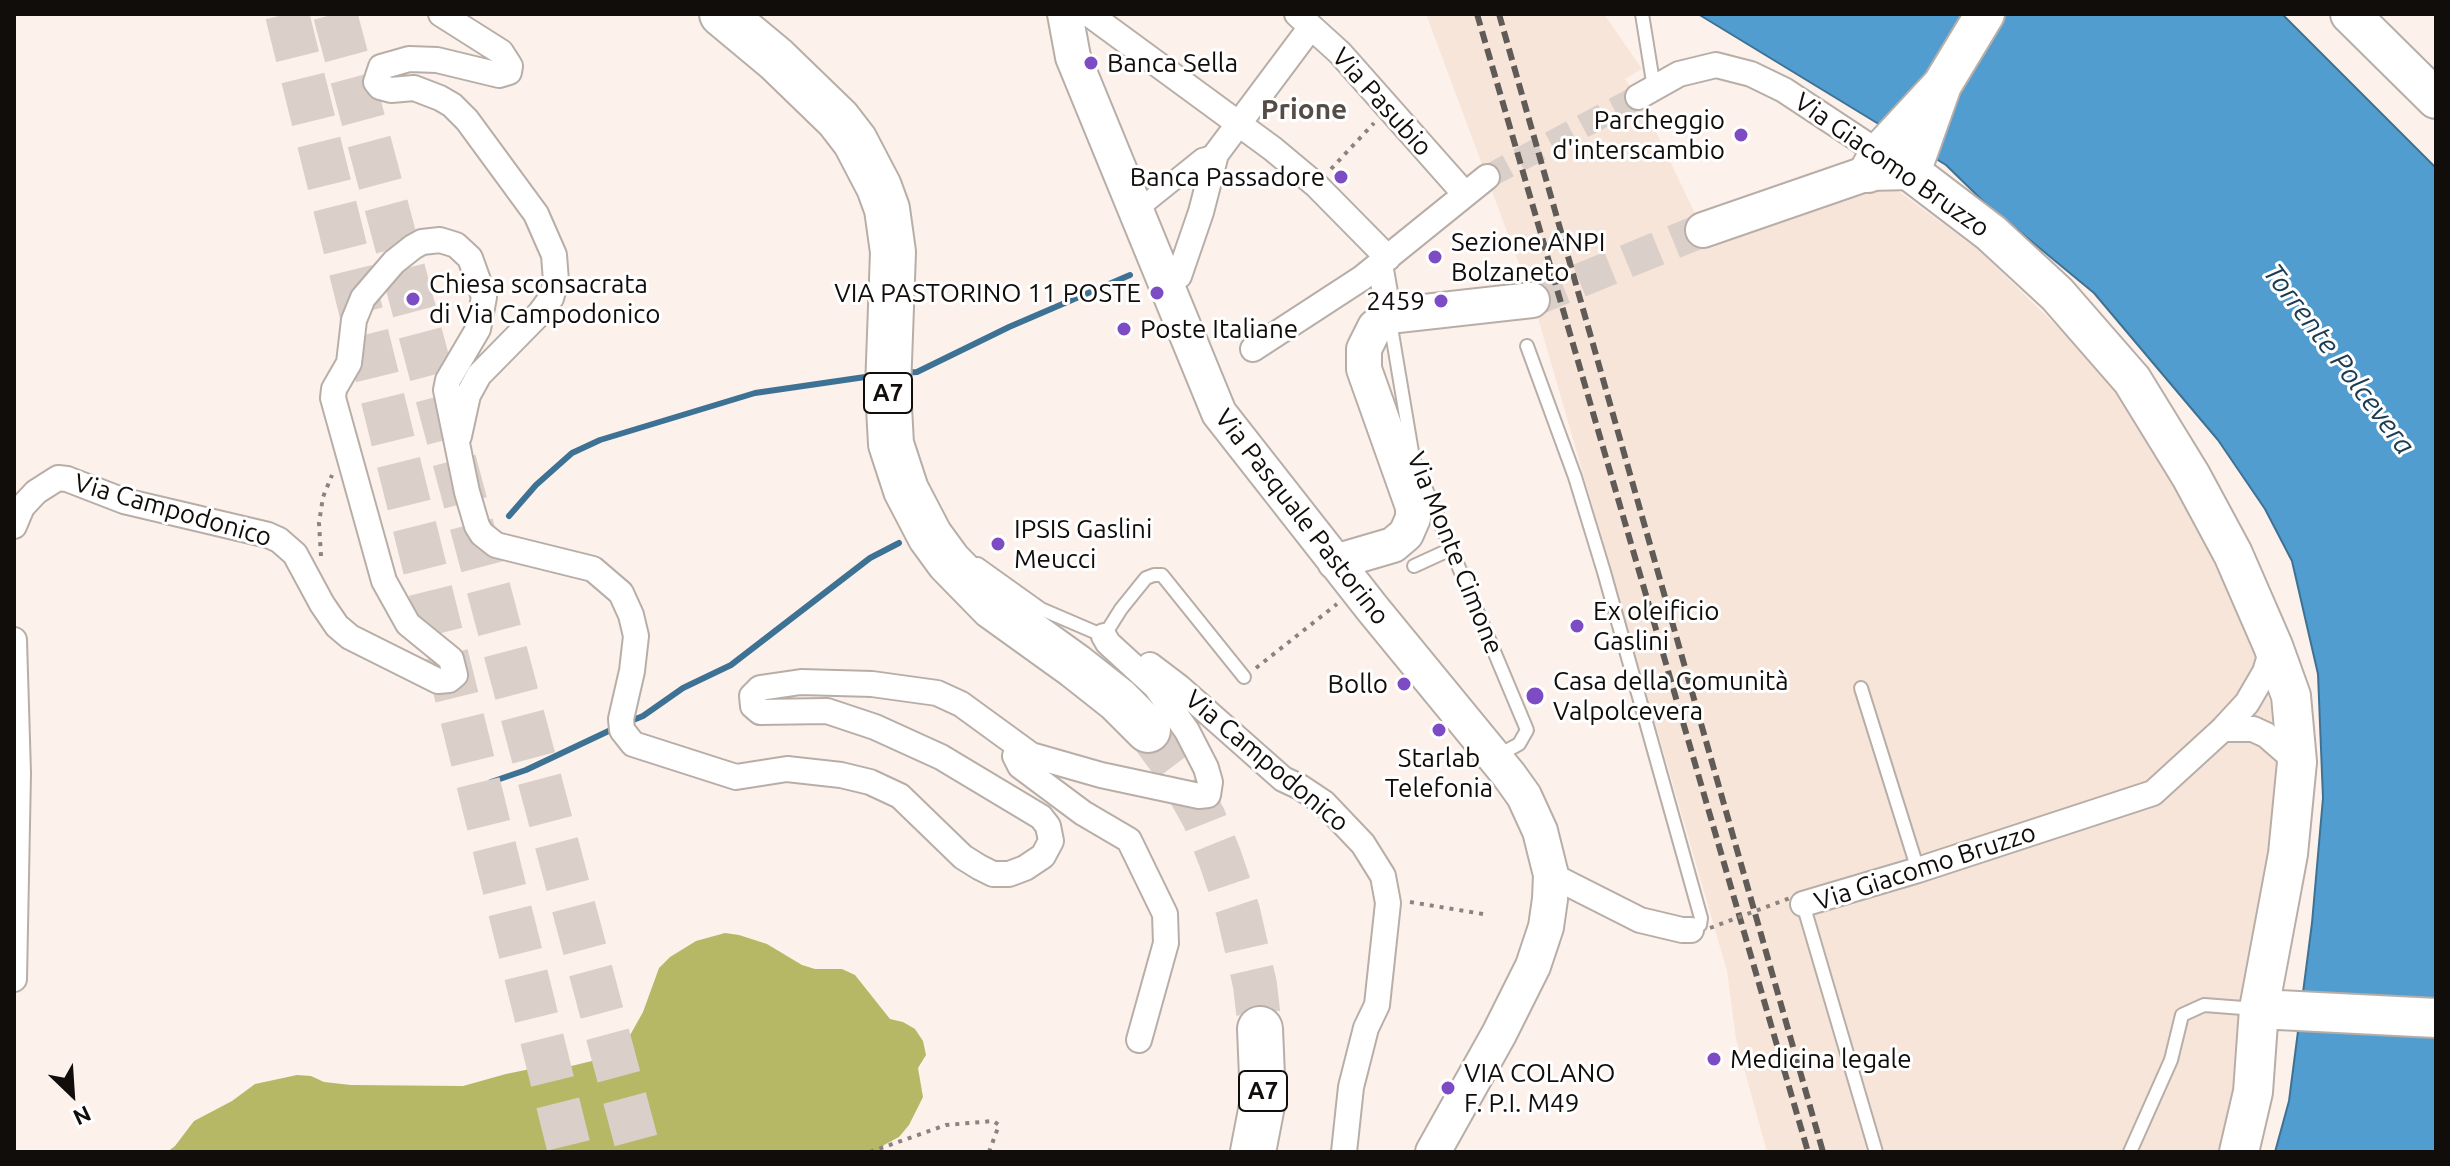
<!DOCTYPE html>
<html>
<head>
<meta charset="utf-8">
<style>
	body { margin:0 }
	#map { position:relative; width:2450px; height:1166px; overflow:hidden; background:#fdf1eb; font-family:Ubuntu,sans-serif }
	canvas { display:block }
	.frame { position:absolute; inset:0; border:16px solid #110d0b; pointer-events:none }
	.north { position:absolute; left:32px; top:1054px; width:80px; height:80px; -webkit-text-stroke:6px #fff; paint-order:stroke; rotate:155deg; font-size:22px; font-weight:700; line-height:32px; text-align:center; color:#110d0b }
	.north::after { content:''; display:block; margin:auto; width:28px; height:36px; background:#110d0b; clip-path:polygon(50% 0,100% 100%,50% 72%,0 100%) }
</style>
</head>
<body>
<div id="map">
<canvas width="2450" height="1166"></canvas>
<div class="frame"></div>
<div class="north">N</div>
</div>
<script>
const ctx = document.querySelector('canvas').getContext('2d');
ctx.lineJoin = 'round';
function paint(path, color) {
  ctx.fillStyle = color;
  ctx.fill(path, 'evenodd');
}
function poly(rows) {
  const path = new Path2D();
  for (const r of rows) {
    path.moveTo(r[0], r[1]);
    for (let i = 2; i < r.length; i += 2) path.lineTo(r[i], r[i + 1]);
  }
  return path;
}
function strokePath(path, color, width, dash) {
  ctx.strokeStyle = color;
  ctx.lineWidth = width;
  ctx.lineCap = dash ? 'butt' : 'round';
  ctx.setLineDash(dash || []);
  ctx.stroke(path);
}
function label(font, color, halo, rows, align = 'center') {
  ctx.font = font + ' Ubuntu,sans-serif';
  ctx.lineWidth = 6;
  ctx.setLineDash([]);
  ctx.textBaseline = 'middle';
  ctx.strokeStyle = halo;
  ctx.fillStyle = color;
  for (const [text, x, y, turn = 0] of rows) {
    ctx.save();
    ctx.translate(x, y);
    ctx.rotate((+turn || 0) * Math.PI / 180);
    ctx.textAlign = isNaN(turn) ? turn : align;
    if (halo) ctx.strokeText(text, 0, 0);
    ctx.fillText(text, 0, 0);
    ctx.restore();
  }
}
const built = poly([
	[1426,14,1604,14,1642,69,1625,79,1642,103,1705,234,1687,248,1886,182,1981,252,2121,389,2187,505,2254,648,2270,703,2277,765,2279,856,2226,1152,1767,1152,1736,1039,1727,971,1534,304]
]);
const forest = poly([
	[725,933,739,935,767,944,802,965,815,969,842,969,855,975,890,1019,903,1022,915,1029,923,1041,926,1055,918,1068,923,1097,909,1125,899,1137,884,1145,880,1152,167,1152,175,1146,194,1121,232,1101,255,1084,297,1075,311,1076,324,1082,351,1085,463,1086,506,1074,535,1068,563,1068,592,1061,618,1048,629,1037,643,1012,659,968,670,957,696,941]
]);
const water = poly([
	[1698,14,2282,14,2436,168,2436,1152,2275,1152,2289,1101,2312,923,2323,798,2318,674,2292,561,2265,509,2218,440,2094,293,1985,203,1946,165,1698,14]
]);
const stream = poly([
	[903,373,917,372,1009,327,1130,275],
	[509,516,536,485,572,453,600,440,755,393,872,376],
	[626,723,643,716,683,688,731,665,870,558,899,543],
	[491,782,526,770,615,728]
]);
const minorTunnel = poly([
	[1487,177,1638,97]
]);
const secondaryTunnel = poly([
	[1532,300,1703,230]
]);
const motorwayTunnel = poly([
	[287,14,570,1152],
	[335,14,639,1152],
	[1148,730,1175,766,1204,818,1220,858,1238,911,1255,985,1260,1029]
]);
const path = poly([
	[1331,169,1374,123],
	[321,556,319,523,323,497,332,475],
	[1256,668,1337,604],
	[1410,902,1483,914],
	[870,1152,946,1125,993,1121,999,1125,989,1152]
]);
const service = poly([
	[1642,14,1654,88],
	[1391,327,1413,458,1527,730,1519,744,1497,756],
	[1527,346,1575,477,1604,572,1701,918,1700,925,1691,930],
	[978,564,1041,609,1104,636,1121,609,1146,578,1154,575,1162,575,1244,677],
	[1414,566,1451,549],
	[1861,688,1918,870],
	[1803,904,1876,1152],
	[2130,1152,2171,1060,2182,1015,2204,1005,2256,1009]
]);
const pedestrian = poly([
	[1135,212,1202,158,1216,154]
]);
const minor = poly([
	[441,14,501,52,510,66,509,72,499,75,437,60,409,59,381,67,376,82,380,87,391,90,414,88,440,98,452,105,467,120,536,214,554,255,556,281,551,298,540,313,479,375,468,395,459,436],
	[1089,14,1273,149,1316,185,1388,258],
	[1297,14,1340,53,1464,193],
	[1638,97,1679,74,1716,65,1751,74,1784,90,1890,160],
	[1380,264,1389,316],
	[1164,285,1179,276,1201,212,1216,154,1311,27],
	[1253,349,1362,278,1487,177],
	[14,526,22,507,36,492,58,478,67,479,124,501,268,535,279,540,295,554,322,604,337,626,350,637,438,681,449,680,455,675,451,659,408,624,384,581,333,398,334,389,349,363,354,320,363,298,394,262,413,247,422,242,440,240,456,245,470,258,484,297,478,329,448,380,446,390,467,492,477,526,482,534,496,545,593,569,621,593,631,615,636,636,632,671,621,719,622,730,633,744,736,777,787,769,841,775,870,782,900,796,963,857,979,867,993,874,1009,874,1025,868,1043,856,1051,841,1048,826,1041,817,941,757,875,727,827,711,760,712,753,706,752,696,760,688,801,682,872,684,937,693,961,704,1031,755,1101,775,1199,796,1208,795,1210,782,1206,768,1187,731,1156,687,1108,643,1104,636],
	[14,640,18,773,14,979],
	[1150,665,1179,687,1283,779,1300,787,1324,803,1363,844,1383,876,1388,903,1377,1005,1366,1028,1351,1087,1344,1152],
	[2223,729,2253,729,2266,735,2297,762],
	[1025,752,1015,756,1020,766,1083,813,1129,840,1165,914,1166,943,1139,1040],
	[1551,875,1640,920,1682,930,1691,930],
	[1803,904,1918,870,2153,793,2223,729,2247,703,2265,672,2273,646]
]);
const secondary = poly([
	[1065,14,1073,57,1219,413,1372,608,1509,775,1524,796,1540,831,1551,875,1550,899,1546,927,1533,966,1499,1034,1433,1152],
	[1703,230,1868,173,1911,172],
	[1335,562,1393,545,1406,534,1413,518,1413,507,1364,369,1364,349,1375,327,1389,316,1532,300]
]);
const primary = poly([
	[2350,14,2436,99],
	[1942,85,1911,172,1991,233,2057,294,2132,380,2191,476,2233,554,2273,646,2291,696,2297,762,2288,854,2259,1009,2253,1092,2239,1152],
	[1868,173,1879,153,1942,85,1985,14],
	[2259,1009,2436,1018]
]);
const motorway = poly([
	[722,14,776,59,838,119,855,141,879,187,887,209,893,252,888,389,891,444,906,490,930,536,949,562,993,607,1075,666,1118,700,1148,730],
	[1253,1152,1263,1100,1260,1029]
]);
const rail = poly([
	[1477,14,1808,1152],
	[1499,14,1823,1152]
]);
const pathBridge = poly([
	[1710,928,1790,898]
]);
const markers = [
	[1091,63,8,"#7d4bc3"],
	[1741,135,8,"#7d4bc3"],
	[1341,177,8,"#7d4bc3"],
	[1435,257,8,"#7d4bc3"],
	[1157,293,8,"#7d4bc3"],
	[413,299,8,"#7d4bc3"],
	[1441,301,8,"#7d4bc3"],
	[1124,329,8,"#7d4bc3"],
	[998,544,8,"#7d4bc3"],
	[1577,626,8,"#7d4bc3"],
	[1404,684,8,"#7d4bc3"],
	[1535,696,10,"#7d4bc3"],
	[1439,730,8,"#7d4bc3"],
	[1714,1059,8,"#7d4bc3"],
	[1448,1088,8,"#7d4bc3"]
];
const shields = [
	[888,393,48],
	[1263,1091,48]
];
const shieldNames = [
	["A7",888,393],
	["A7",1263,1091]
];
const poiNames = [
	["Banca Sella",1107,63],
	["Parcheggio",1725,120,"right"],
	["d'interscambio",1725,150,"right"],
	["Banca Passadore",1325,177,"right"],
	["Sezione ANPI",1451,242],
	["Bolzaneto",1451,272],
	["Chiesa sconsacrata",429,284],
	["di Via Campodonico",429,314],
	["VIA PASTORINO 11 POSTE",1141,293,"right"],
	["2459",1425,301,"right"],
	["Poste Italiane",1140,329],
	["IPSIS Gaslini",1014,529],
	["Meucci",1014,559],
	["Ex oleificio",1593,611],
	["Gaslini",1593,641],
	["Casa della Comunità",1553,681],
	["Valpolcevera",1553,711],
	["Bollo",1388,684,"right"],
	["Starlab",1439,758,"center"],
	["Telefonia",1439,788,"center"],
	["Medicina legale",1730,1059],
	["VIA COLANO",1464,1073],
	["F. P.I. M49",1464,1103]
];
const streetNames = [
	["Via Pasubio",1382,102,48],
	["Via Giacomo Bruzzo",1892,165,35],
	["Via Campodonico",173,510,16],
	["Via Pasquale Pastorino",1302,517,52],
	["Via Monte Cimone",1455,553,68],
	["Via Campodonico",1267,761,40],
	["Via Giacomo Bruzzo",1925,867,-18]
];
const neighbourhoodNames = [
	["Prione",1304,110]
];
const waterNames = [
	["Torrente Polcevera",2339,359,53]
];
paint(built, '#f7e5da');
paint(forest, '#b6b865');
paint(water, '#519dd0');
strokePath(water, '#3e7295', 2);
strokePath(stream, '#3e7295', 6);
strokePath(minorTunnel, '#dacfc9', 24, [24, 12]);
strokePath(secondaryTunnel, '#dacfc9', 34, [34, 17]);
strokePath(motorwayTunnel, '#dacfc9', 44, [44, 22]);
strokePath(service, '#b8aea8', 16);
strokePath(pedestrian, '#b8aea8', 22);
strokePath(minor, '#b8aea8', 28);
strokePath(secondary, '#b8aea8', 38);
strokePath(primary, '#b8aea8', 42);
strokePath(motorway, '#b8aea8', 48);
strokePath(path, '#8b837f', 4, [4, 6]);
strokePath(service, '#fff', 12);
strokePath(pedestrian, '#fff', 18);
strokePath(minor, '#fff', 24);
strokePath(secondary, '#fff', 34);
strokePath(primary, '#fff', 38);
strokePath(motorway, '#fff', 44);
strokePath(rail, '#615b57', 6, [12, 6]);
strokePath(pathBridge, '#8b837f', 4, [4, 6]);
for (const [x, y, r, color] of markers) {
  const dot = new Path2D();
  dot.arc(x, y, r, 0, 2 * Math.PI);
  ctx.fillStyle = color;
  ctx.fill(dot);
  strokePath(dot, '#fff', 3);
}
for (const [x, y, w] of shields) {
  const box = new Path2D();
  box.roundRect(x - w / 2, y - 20, w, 40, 6);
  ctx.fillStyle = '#fff';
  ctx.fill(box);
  strokePath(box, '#110d0b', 2);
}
label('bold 24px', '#110d0b', null, shieldNames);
label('26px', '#110d0b', '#fff', poiNames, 'left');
label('26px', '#110d0b', '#fff', streetNames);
label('bold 28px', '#554c47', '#fff', neighbourhoodNames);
label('italic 28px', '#1a3b51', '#fff', waterNames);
</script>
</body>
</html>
